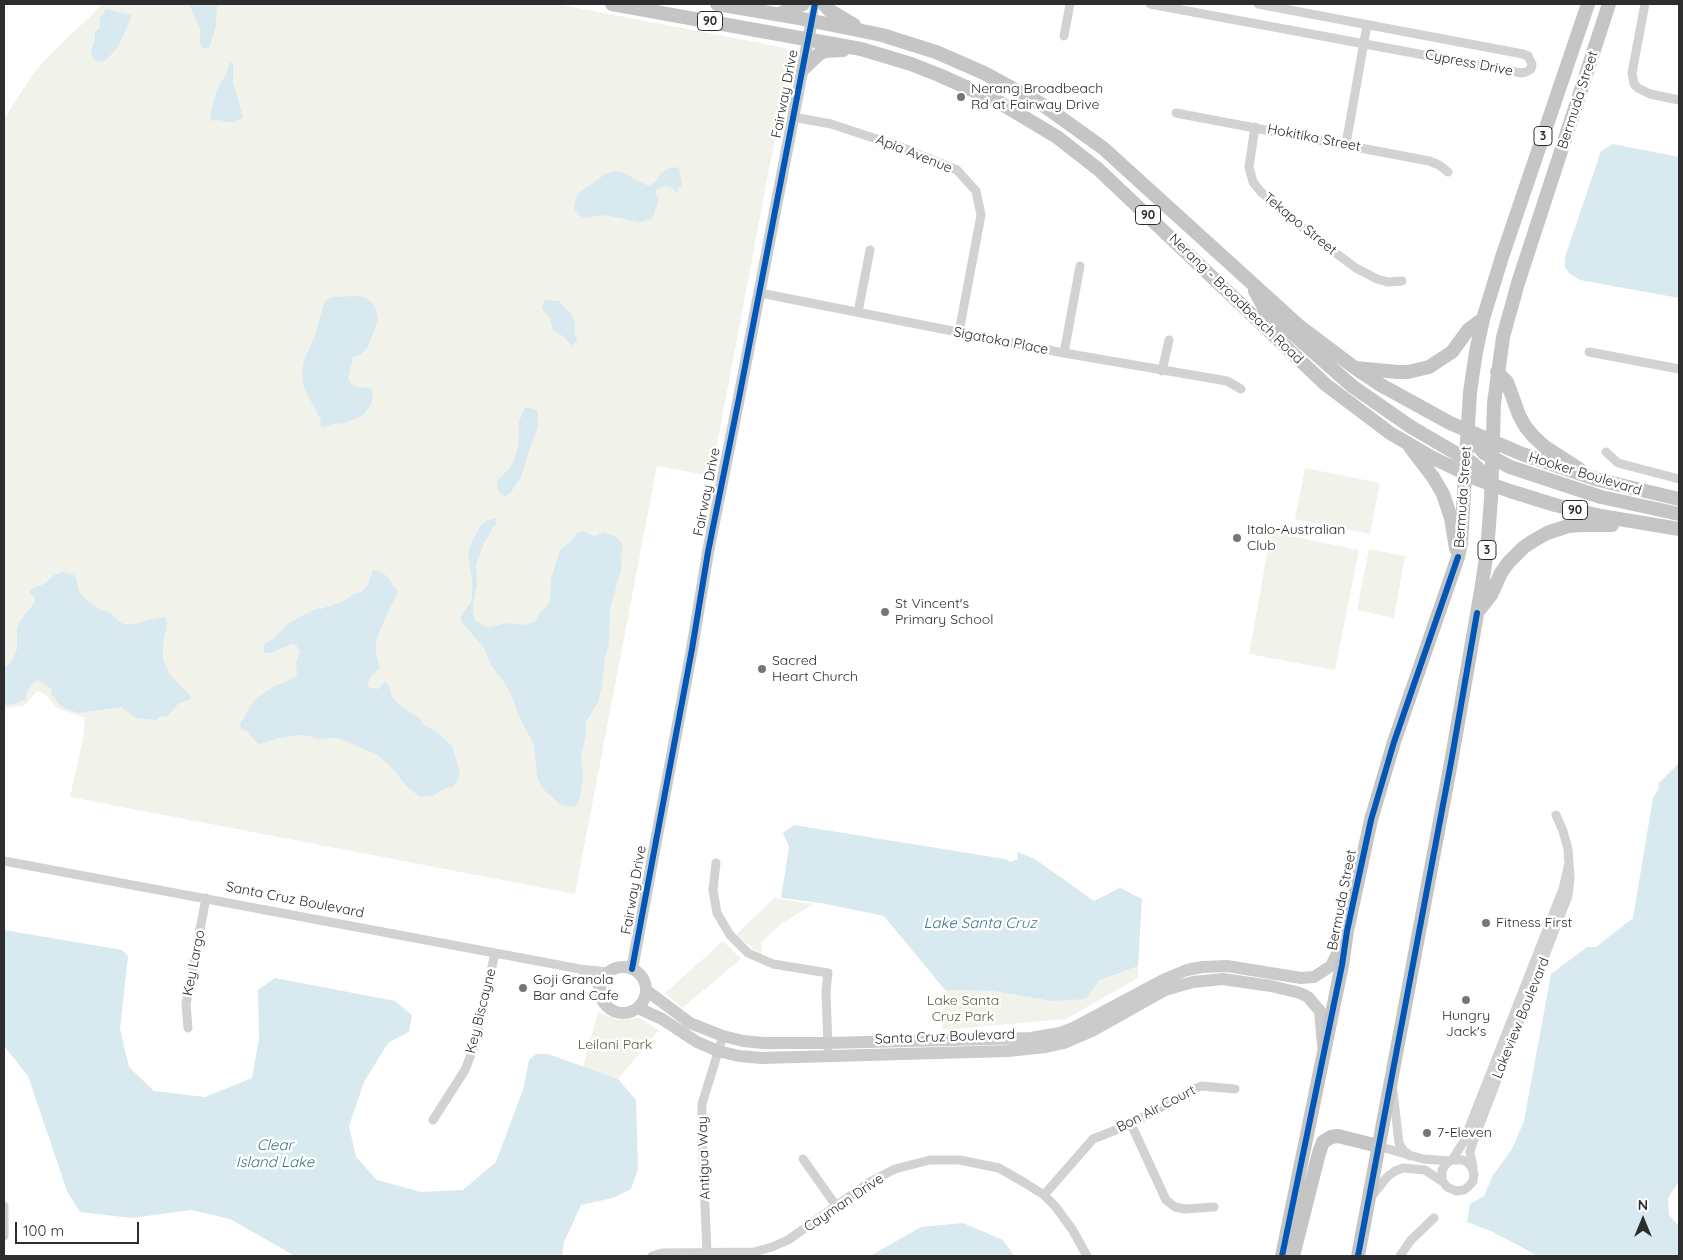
<!DOCTYPE html>
<html>
<head>
<meta charset="utf-8">
<style>
	body { margin:0 }
	#map { position:relative; width:1683px; height:1260px; overflow:hidden; background:#fff; font-family:Quicksand,sans-serif }
	canvas { display:block }
	.frame { position:absolute; inset:0; border:5px solid #2d2d2d; pointer-events:none }
	.north { position:absolute; left:1618px; top:1195px; width:50px; height:50px; -webkit-text-stroke:4px #fff; paint-order:stroke; rotate:0deg; font-size:14px; font-weight:700; line-height:20px; text-align:center; color:#2d2d2d }
	.north::after { content:''; display:block; margin:auto; width:18px; height:22px; background:#2d2d2d; clip-path:polygon(50% 0,100% 100%,50% 72%,0 100%) }
	.scale { position:absolute; left:15px; top:1222px; width:124px; height:22px; box-sizing:border-box; border:2px solid #2d2d2d; border-top:0; padding-left:6px; font-size:15px; line-height:18px; white-space:nowrap; color:#2d2d2d; -webkit-text-stroke:4px #fff; paint-order:stroke }
</style>
</head>
<body>
<div id="map">
<canvas width="1683" height="1260"></canvas>
<div class="frame"></div>
<div class="north">N</div>
<div class="scale">100 m</div>
</div>
<script>
const ctx = document.querySelector('canvas').getContext('2d');
ctx.lineJoin = 'round';
function paint(path, color) {
  ctx.fillStyle = color;
  ctx.fill(path, 'evenodd');
}
function poly(rows) {
  const path = new Path2D();
  for (const r of rows) {
    if (r.length === 3) {
      path.moveTo(r[0] + r[2], r[1]);
      path.arc(r[0], r[1], r[2], 0, 2 * Math.PI);
      continue;
    }
    path.moveTo(r[0], r[1]);
    for (let i = 2; i < r.length; i += 2) path.lineTo(r[i], r[i + 1]);
  }
  return path;
}
function strokePath(path, color, width, dash) {
  ctx.strokeStyle = color;
  ctx.lineWidth = width;
  ctx.lineCap = dash ? 'butt' : 'round';
  ctx.setLineDash(dash || []);
  ctx.stroke(path);
}
function label(font, color, halo, rows, align = 'center') {
  ctx.font = font + ' Quicksand,sans-serif';
  ctx.lineWidth = 5;
  ctx.setLineDash([]);
  ctx.textBaseline = 'middle';
  ctx.strokeStyle = halo;
  ctx.fillStyle = color;
  for (const [text, x, y, turn = 0] of rows) {
    ctx.save();
    ctx.translate(x, y);
    ctx.rotate((+turn || 0) * Math.PI / 180);
    ctx.textAlign = isNaN(turn) ? turn : align;
    if (halo) ctx.strokeText(text, 0, 0);
    ctx.fillText(text, 0, 0);
    ctx.restore();
  }
}
const green = poly([
	[103,4,557,4,786,48,789,51,790,59,711,476,657,466,575,894,70,797,83,739,85,718,57,708,45,694,37,691,24,706,4,708,4,119,35,71,58,47],
	[1305,468,1380,483,1370,534,1295,519],
	[1271,532,1359,550,1335,670,1249,654],
	[1369,549,1405,556,1394,618,1357,610],
	[774,898,813,904,781,924,761,943,762,956,736,935],
	[723,941,741,959,682,1008,665,993],
	[1138,966,1138,978,1066,1019,942,1030,945,990,993,991,1051,1001],
	[598,1012,617,1020,639,1018,659,1030,618,1079,583,1067]
]);
const water = poly([
	[189,4,217,4,216,26,209,49,202,48,200,43,200,29],
	[106,9,132,15,118,47,106,60,98,62,93,58,91,51,95,39,95,32,100,28,100,18,101,16,103,15],
	[229,63,233,63,233,83,243,116,242,119,236,120,234,123,218,120,212,121,210,116,212,107,216,92,227,72],
	[1613,144,1679,157,1679,298,1580,280,1570,274,1565,267,1565,257,1601,151],
	[671,167,679,168,682,186,678,188,678,192,674,191,673,188,664,186,656,190,656,194,659,199,652,219,640,222,604,215,585,218,580,216,574,209,576,198,580,192,607,173,614,171,622,172,646,185,651,185,656,181,661,173],
	[355,296,364,297,371,302,376,309,378,320,368,347,360,355,353,357,348,379,351,384,358,387,371,388,373,396,371,405,362,416,345,423,333,424,323,428,320,425,321,420,304,388,302,372,304,360,315,336,325,300,334,297],
	[544,300,559,301,572,315,575,323,574,333,577,338,576,342,572,346,563,336,553,330,550,319,542,308],
	[528,407,538,411,538,427,531,445,521,477,511,492,505,497,498,491,497,481,510,468,515,458,518,446,519,422,524,409],
	[497,518,496,524,492,528,491,532,484,543,476,565,477,585,473,604,473,611,475,620,483,626,490,627,507,623,524,625,535,622,540,612,545,609,550,602,551,579,560,550,574,539,576,533,582,531,595,536,604,532,618,538,623,546,620,556,622,559,621,570,610,609,609,645,605,657,602,686,598,702,586,722,586,735,581,757,583,777,580,798,576,806,571,807,561,805,542,788,537,776,534,745,518,714,514,701,506,685,491,665,484,648,461,621,461,616,471,602,472,596,472,579,468,554,471,543,482,524,488,520],
	[373,569,387,576,398,592,386,616,376,641,376,654,380,668,371,676,367,684,370,688,378,689,385,682,389,685,392,697,400,705,419,718,424,725,437,732,452,746,460,773,457,782,452,787,443,789,433,796,420,797,406,786,396,772,378,755,341,739,334,738,316,739,310,736,297,735,279,738,260,744,256,742,248,732,241,729,240,724,255,699,273,687,294,678,297,674,296,663,300,652,296,645,292,644,271,653,266,653,263,651,265,643,275,638,286,625,305,614,318,608,321,609,344,601,355,593,361,592,368,585],
	[62,572,72,574,76,577,79,592,87,601,101,610,109,612,121,623,128,625,163,617,166,619,167,623,163,644,163,659,170,675,191,696,191,699,178,704,168,716,160,717,156,720,136,718,121,707,79,713,64,708,58,703,51,693,52,689,38,680,33,683,26,693,26,699,14,704,4,705,4,668,9,665,14,657,17,649,17,629,20,621,35,602,35,598,29,592,31,589,44,584,54,575],
	[1679,763,1679,1181,1668,1198,1669,1215,1679,1226,1679,1256,1538,1256,1493,1232,1467,1222,1470,1204,1484,1196,1493,1175,1512,1149,1524,1121,1551,974,1587,947,1596,947,1633,918,1653,798,1659,788,1658,784],
	[794,825,1005,859,1011,862,1018,859,1017,852,1035,859,1094,901,1120,888,1142,899,1138,966,1099,981,1086,999,1051,1001,993,991,945,990,884,916,821,903,781,898,789,847,783,833],
	[4,930,122,950,128,956,120,1029,129,1067,154,1091,205,1097,252,1078,259,1039,258,990,275,978,395,1001,412,1015,409,1032,388,1043,364,1082,349,1126,356,1157,377,1180,421,1192,463,1190,496,1162,523,1090,529,1060,536,1054,548,1054,618,1079,636,1100,638,1169,631,1189,613,1198,581,1205,564,1242,562,1256,295,1256,230,1219,191,1210,132,1218,80,1212,67,1191,28,1076,4,1046],
	[963,1223,1003,1240,1014,1256,870,1256,921,1227]
]);
const street = poly([
	[1150,4,1521,73,1526,72,1531,69,1532,64,1528,56,1523,54,1258,4],
	[1645,4,1632,73,1634,84,1638,88,1650,94,1679,100],
	[812,20,815,4],
	[1064,36,1070,4],
	[1176,113,1429,161,1439,165,1448,172],
	[793,117,831,124,898,146,957,170,976,191,981,215,959,332],
	[1255,127,1249,167,1253,182,1261,192,1314,237,1356,268,1377,279,1388,282,1402,281],
	[1346,144,1367,25],
	[760,293,1064,353,1227,381,1241,389],
	[858,312,870,250],
	[1589,352,1679,369],
	[1064,353,1080,266],
	[1162,371,1169,340],
	[1606,452,1618,463,1679,479],
	[4,861,495,953,580,969,608,972],
	[716,863,713,890,717,913,730,935,748,953,773,964,828,973,826,991,828,1048],
	[580,969,593,978,600,991],
	[188,1028,186,1004,206,898],
	[1393,1091,1399,1143,1403,1150,1410,1156],
	[433,1120,465,1070,475,1044,495,953],
	[1131,1124,1166,1200,1175,1207,1185,1209,1214,1207],
	[1378,1146,1423,1159,1450,1161],
	[803,1159,837,1207],
	[1452,1160,1463,1160,1468,1163,1472,1168,1474,1174,1473,1181,1469,1186,1464,1190,1456,1191,1447,1187,1442,1180,1442,1170,1447,1163,1452,1160,1463,1143,1563,889,1569,863],
	[1473,1167,1470,1152,1472,1145,1568,896,1570,879,1568,849,1563,831,1556,815],
	[1044,1195,1093,1139,1131,1124,1192,1090,1201,1086,1235,1089],
	[1372,1196,1387,1177,1395,1171,1403,1168,1425,1170,1443,1182],
	[4,1206,4,1236],
	[707,1253,702,1136,702,1104,723,1036],
	[652,1256,662,1253,754,1252,772,1247,788,1240,870,1182,895,1169,930,1160,960,1160,999,1168,1025,1183,1044,1195,1055,1206,1072,1229,1087,1256],
	[1400,1256,1411,1240,1434,1218]
]);
const secondary = poly([
	[623,990,23],
	[632,969,692,649,708,552,739,398,812,20],
	[646,990,690,1023,723,1036,743,1041,764,1043,827,1043,1031,1038,1060,1033,1075,1027,1163,980,1187,970,1202,967,1227,966,1301,978,1314,977,1331,966,1343,941],
	[638,1008,662,1019,697,1042,718,1051,739,1056,762,1058,1008,1051,1046,1047,1064,1043,1092,1031,1165,990,1193,982,1223,979,1271,986,1300,993,1308,997,1320,1011,1323,1045]
]);
const primary = poly([
	[612,4,861,49,911,64,939,75,997,101,1057,137,1098,169,1325,384,1390,433,1431,457,1479,480,1510,491,1555,505,1601,516,1679,529],
	[717,4,793,17,882,35,936,52,984,73,1043,105,1103,148,1298,325,1355,368,1379,384,1450,423,1522,454,1599,480,1679,499],
	[824,4,829,10,854,25],
	[779,14,803,4],
	[803,69,819,54,825,51,843,50],
	[1255,291,1265,309,1352,386,1411,427,1471,462,1492,481],
	[1356,368,1397,372,1408,372,1429,367,1452,352,1468,330,1483,319],
	[1497,372,1507,382,1519,415,1525,426,1534,437,1545,447,1579,469],
	[1468,432,1479,447,1484,453,1510,467,1601,497,1679,514],
	[1410,447,1433,477,1443,494,1451,518,1456,549],
	[1480,609,1491,595,1501,573,1508,563,1524,547,1533,541,1547,533,1568,526,1583,525,1612,525],
	[1282,1256,1342,965,1347,931,1371,820,1394,742,1458,557,1461,543,1470,392,1476,352,1483,319,1502,257,1588,4],
	[1293,1256,1319,1153,1323,1142,1331,1137,1338,1136,1378,1146],
	[1358,1256,1452,757,1481,591,1487,551,1491,499,1494,403,1503,337,1518,283,1609,4]
]);
const cycleway = poly([
	[632,969,692,649,708,552,739,398,815,4],
	[1282,1256,1342,965,1347,931,1371,820,1394,742,1458,557],
	[1358,1256,1452,757,1477,613]
]);
const markers = [
	[961,97,5,"#767676"],
	[1237,538,5,"#767676"],
	[885,612,5,"#767676"],
	[762,669,5,"#767676"],
	[1486,923,5,"#767676"],
	[523,988,5,"#767676"],
	[1466,1000,5,"#767676"],
	[1427,1133,5,"#767676"]
];
const shields = [
	[710,21,25],
	[1543,136,18],
	[1148,215,25],
	[1575,510,25],
	[1487,550,18]
];
const shieldNames = [
	["90",710,21],
	["3",1543,136],
	["90",1148,215],
	["90",1575,510],
	["3",1487,550]
];
const streetNames = [
	["Cypress Drive",1469,63,11],
	["Fairway Drive",785,94,-79],
	["Bermuda Street",1578,100,-72],
	["Hokitika Street",1314,138,11],
	["Apia Avenue",914,154,22],
	["Tekapo Street",1300,224,39],
	["Nerang - Broadbeach Road",1236,299,44],
	["Sigatoka Place",1001,341,11],
	["Hooker Boulevard",1585,474,17],
	["Fairway Drive",707,492,-79],
	["Bermuda Street",1463,497,-86],
	["Fairway Drive",634,890,-80],
	["Santa Cruz Boulevard",295,900,11],
	["Bermuda Street",1342,900,-79],
	["Key Largo",194,963,-79],
	["Key Biscayne",481,1011,-76],
	["Lakeview Boulevard",1521,1018,-68],
	["Santa Cruz Boulevard",945,1037,-2],
	["Bon Air Court",1156,1109,-27],
	["Antigua Way",704,1158,-92],
	["Cayman Drive",844,1203,-34]
];
const poiNames = [
	["Nerang Broadbeach",971,89],
	["Rd at Fairway Drive",971,105],
	["Italo-Australian",1247,530],
	["Club",1247,546],
	["St Vincent's",895,604],
	["Primary School",895,620],
	["Sacred",772,661],
	["Heart Church",772,677],
	["Fitness First",1496,923],
	["Goji Granola",533,980],
	["Bar and Cafe",533,996],
	["Hungry",1466,1016,"center"],
	["Jack's",1466,1032,"center"],
	["7-Eleven",1437,1133]
];
const parkNames = [
	["Lake Santa",963,1001],
	["Cruz Park",963,1017],
	["Leilani Park",615,1045]
];
const waterNames = [
	["Lake Santa Cruz",980,923],
	["Clear",275,1145],
	["Island Lake",275,1162]
];
paint(green, '#f1f3eb');
paint(water, '#d8e9f0');
strokePath(street, '#d2d2d2', 9);
strokePath(secondary, '#cbcbcb', 12);
strokePath(primary, '#c5c5c5', 14);
strokePath(cycleway, '#0057b8', 6);
for (const [x, y, r, color] of markers) {
  const dot = new Path2D();
  dot.arc(x, y, r, 0, 2 * Math.PI);
  ctx.fillStyle = color;
  ctx.fill(dot);
  strokePath(dot, '#fff', 2);
}
for (const [x, y, w] of shields) {
  const box = new Path2D();
  box.roundRect(x - w / 2, y - 9.5, w, 19, 4);
  ctx.fillStyle = '#fff';
  ctx.fill(box);
  strokePath(box, '#2d2d2d', 1);
}
label('bold 12px', '#2d2d2d', null, shieldNames);
label('14px', '#2d2d2d', '#fff', streetNames);
label('14px', '#2d2d2d', '#fff', poiNames, 'left');
label('14px', '#55673c', '#fff', parkNames);
label('italic 15px', '#3e768d', '#fff', waterNames);
</script>
</body>
</html>
